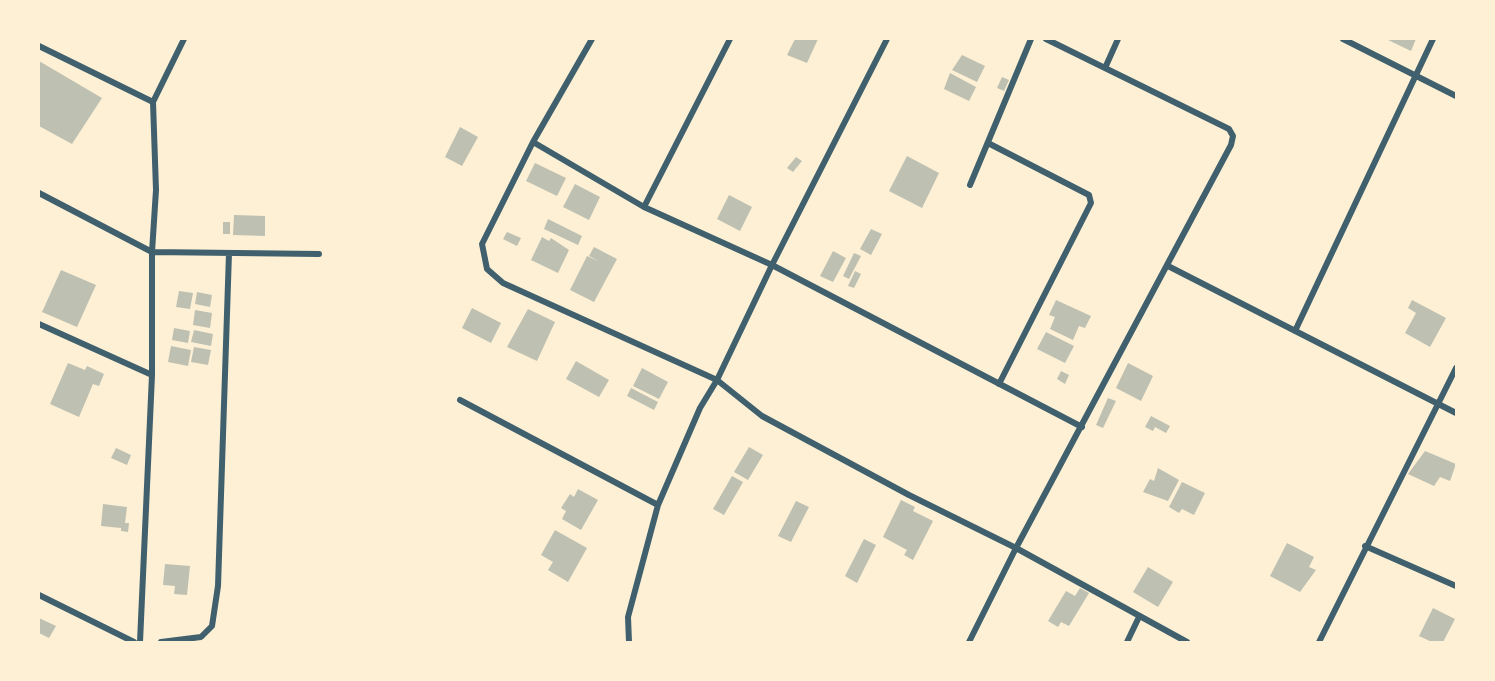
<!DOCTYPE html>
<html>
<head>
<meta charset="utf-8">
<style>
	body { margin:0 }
	#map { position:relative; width:1495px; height:681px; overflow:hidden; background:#fdf0d5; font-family:"Source Serif 4",serif }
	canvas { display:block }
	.frame { position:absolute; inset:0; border:40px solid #fdf0d5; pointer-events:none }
</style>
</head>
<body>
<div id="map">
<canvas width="1495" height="681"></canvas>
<div class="frame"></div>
</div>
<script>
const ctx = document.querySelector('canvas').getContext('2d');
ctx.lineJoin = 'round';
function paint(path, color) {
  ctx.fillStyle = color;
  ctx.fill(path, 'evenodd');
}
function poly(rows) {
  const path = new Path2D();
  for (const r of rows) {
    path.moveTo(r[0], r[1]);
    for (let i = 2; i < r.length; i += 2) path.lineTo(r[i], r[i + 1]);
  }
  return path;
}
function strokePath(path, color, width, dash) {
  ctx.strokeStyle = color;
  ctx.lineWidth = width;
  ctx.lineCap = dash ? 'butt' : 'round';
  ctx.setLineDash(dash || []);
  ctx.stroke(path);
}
const building = poly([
	[795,39,818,39,807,63,787,55],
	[1386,39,1416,39,1411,51],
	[962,55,985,66,977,82,952,70],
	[39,61,102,98,72,144,39,126],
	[950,73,976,87,969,101,944,89],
	[1002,77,1009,80,1004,91,997,88],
	[460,127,478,137,462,166,445,157],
	[907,156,939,173,922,208,889,191],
	[796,157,802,161,793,172,787,168],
	[535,163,566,178,557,196,526,181],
	[575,184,600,197,589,220,563,207],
	[729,195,752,207,740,231,717,219],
	[234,215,265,216,265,236,233,235],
	[548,219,582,236,578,245,544,229],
	[223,222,230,222,230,234,223,234],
	[871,229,882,234,871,255,860,249],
	[507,232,521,238,517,246,503,239],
	[542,237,549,241,551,238,569,250,558,273,531,260],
	[594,247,617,259,594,302,570,290,587,256,598,261,589,256],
	[833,251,846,258,833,282,820,276],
	[854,253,861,256,849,279,843,276],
	[61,270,96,285,77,327,42,312],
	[855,271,861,274,854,288,848,286],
	[179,291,193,293,190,309,176,307],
	[197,292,212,295,210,307,195,304],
	[1056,300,1091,316,1085,328,1079,326,1073,340,1050,329,1055,317,1049,315],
	[1412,300,1446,318,1430,347,1405,333,1416,313,1408,308],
	[472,308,501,323,491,343,462,328],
	[528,309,555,322,537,361,507,347],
	[195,310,212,313,210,328,193,325],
	[174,328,190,331,188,343,172,340],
	[194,330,213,334,211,346,191,342],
	[1046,332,1074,346,1065,363,1037,349],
	[171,346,191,350,188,366,168,362],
	[194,347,211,350,208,365,191,362],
	[576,361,609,380,599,397,566,379],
	[68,363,85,370,87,366,104,374,99,386,93,384,79,417,50,404],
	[1128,363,1153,376,1141,401,1116,388],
	[642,368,668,382,659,399,633,386],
	[1061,371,1069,375,1065,384,1057,379],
	[631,388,658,402,654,410,627,396],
	[1108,398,1116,401,1103,428,1096,425],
	[1151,416,1170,426,1166,433,1155,427,1153,431,1145,427],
	[749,447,763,455,748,480,734,472],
	[116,448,131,455,127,465,111,458],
	[1425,451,1456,464,1450,481,1440,477,1434,486,1408,474],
	[1158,468,1179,480,1168,501,1143,492,1150,479,1154,481],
	[732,476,743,482,724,515,713,509],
	[1182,482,1205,493,1194,515,1182,509,1179,513,1169,507],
	[578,489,598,500,581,530,562,519,566,511,561,508,570,494,574,497],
	[901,500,915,507,913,511,933,521,913,560,904,555,907,550,883,537],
	[796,501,809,507,791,542,778,536],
	[103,504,127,507,125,523,129,523,128,532,121,531,121,528,101,526],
	[555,530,587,548,568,582,548,570,553,562,541,555],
	[864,539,876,545,857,583,845,576],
	[1287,543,1314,557,1309,567,1316,570,1300,592,1270,576],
	[165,564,190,566,187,595,174,594,175,586,163,585],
	[1148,567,1173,582,1158,607,1133,592],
	[1080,588,1089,593,1069,626,1061,622,1058,627,1048,621,1066,591,1075,596],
	[1433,608,1455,619,1443,642,1432,642,1419,636],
	[39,618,56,626,49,638,39,633]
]);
const minor = poly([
	[592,39,533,142,482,244,487,269,503,283,717,380,762,416,909,495,1016,548,969,642],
	[1046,39,1229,129,1233,136,1231,145,1016,548,1187,642],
	[1343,39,1456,96],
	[39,46,153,102],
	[1105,68,1118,39],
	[533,142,644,207,772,265,1082,427],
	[988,143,1089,195,1091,203,999,384],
	[970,185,1031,39],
	[39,193,152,252,319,254],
	[644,207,730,39],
	[1168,266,1456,413],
	[39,324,152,375],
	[1295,331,1433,39],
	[460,400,658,505],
	[1365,546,1456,586],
	[39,595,134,642],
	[140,642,152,375,152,252,156,190,153,102,184,39],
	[161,642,201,637,212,626,218,586,229,253],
	[629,642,628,617,658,505,700,408,717,380,772,265,887,39],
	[1127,642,1139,617],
	[1319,642,1456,368]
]);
paint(building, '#bec0b2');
strokePath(minor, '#3f606c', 6);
</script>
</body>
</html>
